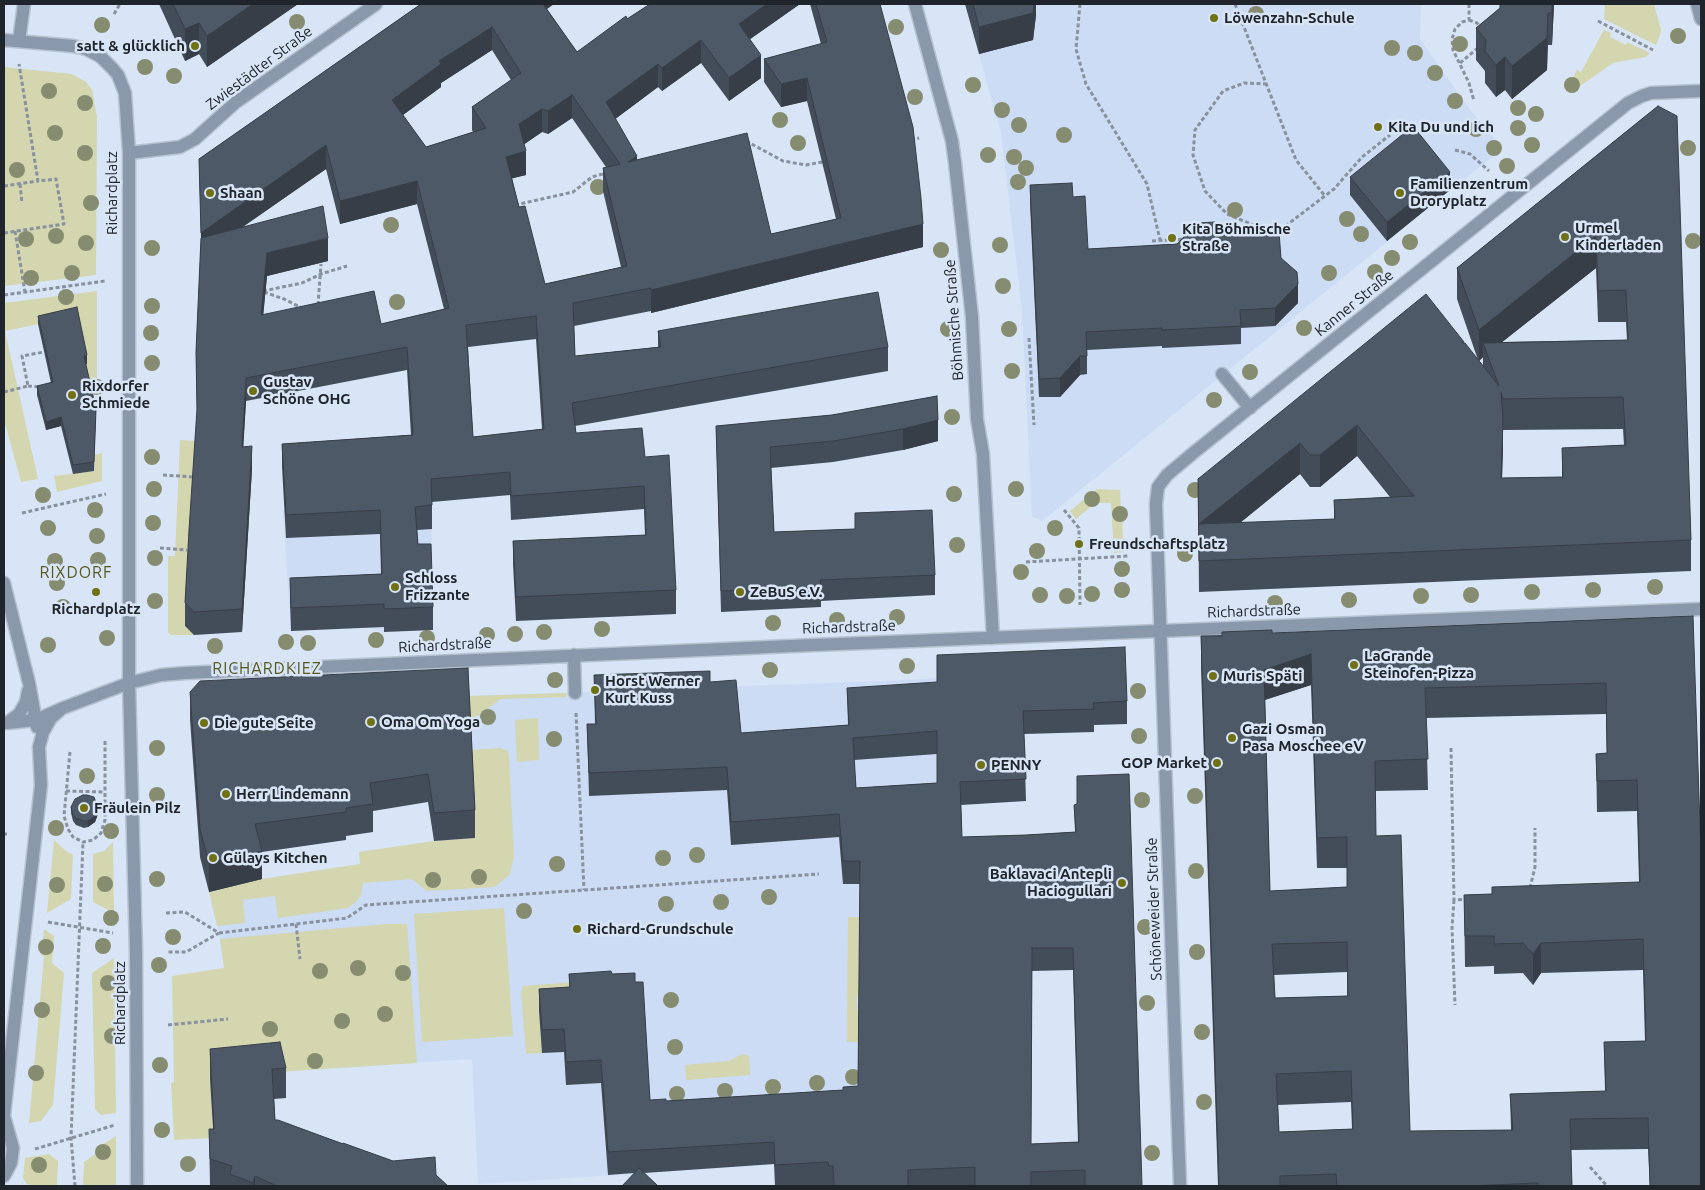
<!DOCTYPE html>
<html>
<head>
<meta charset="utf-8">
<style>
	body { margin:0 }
	#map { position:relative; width:1705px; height:1190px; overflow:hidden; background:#d8e5f6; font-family:Ubuntu,sans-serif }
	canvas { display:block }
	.frame { position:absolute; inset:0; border:5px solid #20252b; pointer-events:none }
</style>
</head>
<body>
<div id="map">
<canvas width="1705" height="1190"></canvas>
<div class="frame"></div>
</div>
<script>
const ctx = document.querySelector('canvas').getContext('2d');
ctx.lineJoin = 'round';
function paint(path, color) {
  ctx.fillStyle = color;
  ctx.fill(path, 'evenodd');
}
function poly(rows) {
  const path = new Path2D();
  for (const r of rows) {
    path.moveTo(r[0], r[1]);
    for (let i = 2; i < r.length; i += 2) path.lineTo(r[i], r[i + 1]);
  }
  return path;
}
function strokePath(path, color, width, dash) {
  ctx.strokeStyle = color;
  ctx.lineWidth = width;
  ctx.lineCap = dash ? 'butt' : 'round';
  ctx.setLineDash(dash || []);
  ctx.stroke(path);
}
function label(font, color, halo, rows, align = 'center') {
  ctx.font = font + ' Ubuntu,sans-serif';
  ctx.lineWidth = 5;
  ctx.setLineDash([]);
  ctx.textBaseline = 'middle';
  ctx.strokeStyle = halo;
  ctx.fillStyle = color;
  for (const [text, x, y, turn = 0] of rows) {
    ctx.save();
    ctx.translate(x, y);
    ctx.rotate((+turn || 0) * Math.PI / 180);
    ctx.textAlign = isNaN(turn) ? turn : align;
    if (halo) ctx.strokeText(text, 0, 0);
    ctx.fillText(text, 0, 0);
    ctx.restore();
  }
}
const built = poly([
	[1037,4,1421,4,1420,39,1470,110,1503,148,1042,521,1032,516,1022,310,1001,133,979,54,1033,40],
	[431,500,433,630,384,632,368,627,291,631,283,510],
	[937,678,936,860,905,1156,478,1184,472,1059,292,1071,233,1077,224,968,219,933,209,892,262,879,360,864,359,852,434,841,475,838,468,696,886,681]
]);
const green = poly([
	[1605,4,1654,4,1661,30,1659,38,1656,45,1604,19],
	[1604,30,1611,33,1610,37,1626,45,1627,42,1650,53,1646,57,1613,63,1570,93,1566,90,1577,70,1581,72],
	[4,67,72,74,86,82,92,90,97,117,96,275,4,286],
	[97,291,97,381,88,382,77,316,5,331,38,479,21,482,4,419,4,303],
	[180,440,196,441,190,547,187,547,187,553,189,553,185,626,194,635,171,635,168,632,168,556,175,556],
	[102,453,102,481,57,492,54,476,94,471,95,455],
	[1097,489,1120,490,1121,510,1124,510,1124,519,1122,520,1123,538,1125,538,1126,547,1123,548,1123,552,1114,553,1111,503,1095,503,1076,519,1070,511],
	[567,693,566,697,501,699,469,722,468,696],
	[538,718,539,760,517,762,515,720],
	[500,748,508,751,509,756,514,857,510,874,495,887,427,891,412,879,363,883,361,895,357,901,348,908,278,918,275,896,243,900,245,923,217,926,209,892,262,879,360,864,359,852,434,841,475,838,471,750],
	[54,840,66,851,73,855,71,899,47,913],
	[113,842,114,913,93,902,93,854,104,851],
	[504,908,513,1036,422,1042,414,914],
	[848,917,860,917,859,995,857,995,857,1010,859,1010,859,1042,847,1042],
	[386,924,407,924,417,1063,292,1071,211,1079,213,1138,174,1140,171,1083,174,1082,172,976,224,968,220,939],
	[44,929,54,936,52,963,64,973,53,1105,41,1121,29,1123,44,956,41,955],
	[114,958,116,1113,101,1115,95,1109,92,973],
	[575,982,539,1012,542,1053,526,1054,521,993,523,986],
	[742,1054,749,1056,750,1075,686,1080,685,1065,729,1061],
	[116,1136,116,1186,83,1186,84,1162,97,1153,100,1146],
	[49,1154,58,1161,57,1186,35,1186,27,1184,23,1178,25,1158]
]);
const path = poly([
	[1080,4,1076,49,1086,84,1147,184,1160,240],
	[1235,4,1296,160,1325,196],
	[1469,4,1469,20,1462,22,1455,29,1452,39,1453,50,1469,83,1474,101],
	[114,14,120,4],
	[1469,20,1477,23,1480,27],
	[1598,21,1653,50],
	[1460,63,1479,47],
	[1267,84,1244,83,1223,91,1195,130,1193,155,1205,191,1227,214,1275,234],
	[911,140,919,138],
	[746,141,783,161,806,165,822,162],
	[1455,150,1470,154,1489,171],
	[20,184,22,203],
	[4,186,38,181],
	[515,205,573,192,592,177,606,173],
	[15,231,25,292],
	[4,233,64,224,56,179,38,181,19,64],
	[1275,234,1334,189,1362,157,1390,135],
	[1152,241,1184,239],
	[263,291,302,283,321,274,347,266],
	[264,292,284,299,302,308],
	[4,295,105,281],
	[318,305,321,264],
	[1029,338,1034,425],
	[28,386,39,387],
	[4,392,28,386,22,356,44,352],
	[163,475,194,477],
	[1064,510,1079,528,1080,605],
	[22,513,106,494],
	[160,548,187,550],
	[1026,562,1129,556],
	[576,713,584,890],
	[1451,748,1454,900,1467,899],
	[70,752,64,816,68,829,73,837,83,842,93,840,101,833,105,820,105,741],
	[66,791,105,792],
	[4,834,7,834],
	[1530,888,1535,867,1535,828],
	[1454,900,1452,928,1455,1005],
	[166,913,185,912,219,933,186,952,167,952],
	[48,922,113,933],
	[296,924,300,959],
	[219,933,347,918,366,905,819,874],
	[168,1025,228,1019],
	[35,1149,115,1125],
	[1590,1167,1607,1186],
	[75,1186,71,1138,83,842]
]);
const minor = poly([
	[915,4,952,141,955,163,972,317,977,419,983,454,993,638],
	[1697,4,1701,19],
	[4,40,73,46,86,49,101,57,113,69,118,75,125,93,129,153,129,683,136,951,137,1186],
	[19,41,24,4],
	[129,153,180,147,195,139,236,102,376,4],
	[1222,374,1250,408],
	[4,583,29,683,37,727],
	[574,655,575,693],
	[7,723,36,720,63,708,129,683,161,675,185,673,814,645,1701,609],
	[7,723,19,714,26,702,28,691],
	[4,1115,41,785,39,747,43,732,51,718,59,711],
	[4,1116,13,1148,11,1163,4,1176],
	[1180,1186,1156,504,1158,487,1167,475,1192,454,1628,103,1642,96,1651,93,1701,91]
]);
const trees = [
	[1256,14],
	[297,22],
	[102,25],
	[896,27],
	[1678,36],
	[1460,44],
	[1392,48],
	[1415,53],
	[145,67],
	[1435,73],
	[174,76],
	[973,85],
	[1572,85],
	[49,91],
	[915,97],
	[1455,101],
	[85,103],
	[1518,108],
	[1002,110],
	[1536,114],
	[780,120],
	[1019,125],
	[1518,128],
	[1476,129],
	[55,133],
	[1064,135],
	[798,143],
	[1532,145],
	[1494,148],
	[1688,148],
	[85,153],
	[988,155],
	[1014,157],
	[1507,166],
	[1026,168],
	[17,170],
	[1018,182],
	[598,187],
	[91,203],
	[1235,210],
	[1347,219],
	[391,225],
	[1361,234],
	[56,236],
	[26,239],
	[1693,241],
	[1410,242],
	[86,243],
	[1000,245],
	[152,248],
	[941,250],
	[1392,258],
	[1375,272],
	[72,273],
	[1329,273],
	[31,278],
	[1003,286],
	[66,297],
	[397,302],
	[152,306],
	[1304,328],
	[948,329],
	[1009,329],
	[151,333],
	[152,363],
	[1012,371],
	[1250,372],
	[97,387],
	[1214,400],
	[952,417],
	[152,457],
	[154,489],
	[1016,489],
	[1195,490],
	[954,494],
	[43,495],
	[1092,499],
	[95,510],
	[1120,514],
	[153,523],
	[48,528],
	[1055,528],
	[97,536],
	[957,545],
	[1037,551],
	[1185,554],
	[155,558],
	[98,560],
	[55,561],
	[1122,569],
	[1021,572],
	[57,583],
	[1655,587],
	[1122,590],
	[1593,590],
	[1532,592],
	[1092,594],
	[1040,595],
	[1471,595],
	[1067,596],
	[1421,596],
	[1349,600],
	[155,601],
	[1275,603],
	[63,607],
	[897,617],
	[837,620],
	[773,623],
	[602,629],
	[544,632],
	[515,634],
	[487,635],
	[107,638],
	[427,638],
	[376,640],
	[286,642],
	[308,643],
	[48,645],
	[215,646],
	[907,666],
	[770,670],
	[555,680],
	[1138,691],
	[488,717],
	[1139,736],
	[554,739],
	[157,748],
	[87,776],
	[157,795],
	[1195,796],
	[1142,800],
	[56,828],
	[111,831],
	[697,855],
	[663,858],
	[557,864],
	[1196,871],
	[479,877],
	[157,879],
	[433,880],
	[105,884],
	[57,885],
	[769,897],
	[721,902],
	[666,904],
	[524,911],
	[111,918],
	[1145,927],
	[173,937],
	[103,946],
	[46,947],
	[1197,952],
	[159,965],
	[358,968],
	[320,971],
	[403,973],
	[108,983],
	[671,1000],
	[1147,1003],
	[42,1010],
	[385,1014],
	[342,1021],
	[270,1029],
	[1202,1032],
	[112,1036],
	[675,1047],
	[315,1061],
	[160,1065],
	[36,1073],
	[853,1077],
	[817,1083],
	[773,1087],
	[725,1091],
	[677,1094],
	[1204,1102],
	[162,1130],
	[103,1152],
	[1152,1153],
	[188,1164],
	[39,1165]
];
const wall = poly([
	[159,4,298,4,207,67,199,54,185,61],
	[421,4,547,9,577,52,650,4,800,4,750,39,761,78,729,101,701,63,662,91,658,87,615,119,637,160,771,234,836,219,807,101,781,107,764,82,764,59,821,44,810,4,880,4,923,247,651,313,651,311,574,326,575,356,658,347,658,331,888,347,888,371,575,426,576,433,645,457,676,590,676,614,516,621,513,564,513,541,645,535,644,509,511,520,510,495,432,502,432,529,417,530,418,544,433,607,433,630,384,632,384,627,291,631,290,601,290,578,381,574,380,534,286,538,282,467,282,444,411,435,407,370,246,401,243,447,252,469,242,632,194,635,185,626,185,603,197,414,196,352,201,239,199,159],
	[492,50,511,80,472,107,472,130,473,132,426,147,403,115,441,87,441,83],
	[572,118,606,167,603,168,603,191,621,267,545,284,519,207,512,178,526,175,524,144,542,132,548,134],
	[326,169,340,224,417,204,444,309,381,324,263,315,267,276,328,261,241,228],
	[536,339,542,429,473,437,468,347],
	[965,4,1036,4,1036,15,1033,40,979,54],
	[1500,4,1556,4,1556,5,1554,4,1552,45,1548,45,1547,70,1512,99,1505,90,1496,97,1485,83,1485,71,1476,60,1476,28,1500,8],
	[1658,106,1691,540,1691,571,1199,592,1198,479,1464,343,1478,360,1457,299,1457,268],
	[1596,268,1598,322,1626,322,1627,340,1502,342],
	[1483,357,1483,366,1479,361],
	[1503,428,1503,430,1623,429,1624,445,1562,448,1562,477,1502,478],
	[1357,456,1390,497,1334,500,1334,519,1240,523,1300,474,1310,487,1320,487],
	[1350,177,1450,190,1387,241,1350,195],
	[1030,185,1073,197,1088,249,1177,244,1215,230,1236,234,1281,258,1298,303,1275,326,1241,328,1241,344,1162,348,1162,346,1087,350,1087,374,1080,375,1060,397,1039,397,1030,203],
	[38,316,87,364,85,364,96,409,94,471,73,474,61,426,46,430,37,395,37,386,51,383,38,324],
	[937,396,938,441,903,450,833,462,771,468,774,532,855,529,855,513,935,575,935,595,821,601,821,607,721,612,716,426,832,415],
	[1693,616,1701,1186,1650,1186,1648,1149,1571,1150,1572,1186,1218,1186,1201,667,1201,636],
	[1311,685,1317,868,1347,868,1347,887,1270,891,1265,700],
	[1606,714,1607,753,1596,754,1597,812,1637,811,1639,882,1492,894,1464,895,1465,967,1494,966,1494,974,1523,973,1533,985,1541,973,1643,970,1645,1041,1604,1042,1605,1091,1510,1094,1511,1130,1410,1131,1376,836,1375,791,1428,790,1426,718],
	[1347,972,1347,996,1275,998,1274,975],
	[1351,1102,1352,1129,1279,1132,1278,1105],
	[468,668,475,810,475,838,434,841,428,802,373,811,373,832,346,836,346,840,262,852,262,879,209,892,200,857,190,720,190,692],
	[594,675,710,682,741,733,848,725,847,688,1127,701,1127,724,1094,725,1094,732,1024,734,1026,801,961,805,962,837,1026,835,1075,832,1074,805,1142,1186,829,1186,828,1185,808,1186,775,1186,774,1164,644,1173,657,1186,634,1173,608,1175,601,1083,566,1085,564,1052,542,1053,539,1011,539,989,569,987,569,974,612,974,635,982,650,1100,666,1101,843,1090,858,1086,860,884,843,884,839,837,731,845,727,790,589,796,587,724,595,724],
	[937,754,937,783,856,788,854,760],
	[1073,970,1078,1142,1031,1144,1032,971],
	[71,807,98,814,95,822,88,827,84,828,76,825,73,821,71,813],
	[210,1049,286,1068,286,1098,274,1099,275,1120,393,1161,436,1175,448,1186,210,1186,209,1129,213,1129,210,1079]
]);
const shadedWall = poly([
	[253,4,298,4,207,67,207,36],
	[536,4,554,4,536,17],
	[767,4,800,4,739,47,739,24],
	[1034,4,1036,4,1036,15,1033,40,979,54,979,27],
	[1552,4,1554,4,1552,45],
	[1548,13,1547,70,1512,99,1512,66],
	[199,23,199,54,185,61,185,29],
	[492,27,492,50,441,83,441,87,392,123,392,100,439,61],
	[701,40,701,63,662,91,662,68],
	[761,55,761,78,729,101,729,78],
	[1505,57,1505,90,1496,97,1496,65],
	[658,64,658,87,606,126,606,102],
	[807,78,807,101,781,107,781,84],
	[572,95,572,118,548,134,548,111],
	[542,109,542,132,519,148,519,124],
	[326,145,326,169,201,256,201,233],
	[526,151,526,175,506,180,506,157],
	[637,156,637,180,628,162],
	[1450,172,1450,190,1387,241,1387,222],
	[417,181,417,204,340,224,340,201],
	[923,224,923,247,651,313,651,290],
	[1596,236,1596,268,1487,354,1483,343,1483,357,1479,361,1479,330],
	[328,238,328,261,267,276,261,339,261,315,267,253],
	[1298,284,1298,303,1275,326,1275,308],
	[87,355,87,364,84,365,84,356],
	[1080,356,1080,375,1060,397,1060,378],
	[246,378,246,401,242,470,242,447],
	[61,417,61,426,46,430,46,422],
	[1503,419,1503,451,1501,509,1501,478],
	[938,420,938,441,903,450,903,429],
	[1357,425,1357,456,1320,487,1320,455],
	[1300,443,1300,474,1199,556,1199,524],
	[252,446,252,469,242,632,242,609],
	[1311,654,1311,685,1264,700,1264,670],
	[98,808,98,814,95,822,88,827,88,821],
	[262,851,262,879,209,892,209,863],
	[1541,943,1541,973,1533,985,1533,954],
	[255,1176,255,1186,253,1186,253,1183]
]);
const building = poly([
	[173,4,253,4,207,36,199,23,185,29,173,4],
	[421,4,543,4,577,52,626,16,627,19,650,4,767,4,739,24,761,55,729,78,701,40,662,68,658,64,606,102,637,156,628,162,747,133,771,234,841,218,807,78,781,84,764,59,827,42,816,4,880,4,913,127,921,198,923,224,651,290,651,288,573,303,575,356,661,347,658,331,878,292,888,347,572,403,576,433,642,428,645,457,669,455,676,590,516,597,513,541,646,535,644,486,511,496,510,472,431,479,432,505,415,507,418,544,431,544,433,607,384,609,384,604,291,608,290,578,382,574,380,510,286,515,282,444,413,435,407,347,246,378,242,447,252,446,242,609,194,612,185,603,189,530,197,409,196,352,201,238,323,206,328,238,267,253,261,315,374,291,381,324,449,308,417,181,340,201,326,145,201,233,199,159,421,4],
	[492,27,521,73,472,107,486,128,426,147,392,100,441,64,439,61,492,27],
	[572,95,620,164,603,168,627,266,545,284,525,206,519,207,506,157,526,151,519,124,542,109,548,111,572,95],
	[536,316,544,429,473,437,466,325,536,316],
	[973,4,1034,4,1033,13,979,27,973,4],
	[1500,4,1552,4,1552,13,1548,13,1547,38,1512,66,1505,57,1496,65,1485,51,1486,40,1476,28,1500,8,1500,4],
	[1658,106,1677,116,1691,540,1199,561,1198,479,1426,294,1464,342,1462,343,1465,343,1499,386,1483,343,1628,340,1626,290,1598,291,1596,236,1479,330,1457,268,1658,106],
	[1501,393,1503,399,1623,397,1626,445,1562,448,1563,477,1501,478,1503,419,1501,393],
	[1357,425,1414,496,1334,500,1335,519,1199,524,1300,443,1310,455,1320,455,1357,425],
	[1413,126,1450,172,1387,222,1350,177,1413,126],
	[1072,183,1073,197,1085,196,1088,249,1177,244,1197,223,1215,222,1215,230,1236,229,1236,234,1279,232,1281,258,1297,272,1298,284,1275,308,1240,310,1241,326,1162,330,1162,328,1086,332,1087,356,1080,356,1060,378,1039,379,1030,185,1072,183],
	[77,307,87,355,84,356,96,409,94,462,73,465,61,417,46,422,37,386,53,382,38,316,77,307],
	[937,396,938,420,903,429,833,441,770,447,774,532,855,529,855,513,932,510,935,575,820,580,821,587,721,591,716,426,832,415,937,396],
	[1693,616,1701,857,1701,1186,1650,1186,1648,1118,1570,1119,1572,1186,1538,1186,1538,1183,1468,1186,1337,1186,1336,1174,1280,1176,1280,1186,1219,1186,1201,636,1222,636,1222,632,1272,630,1272,633,1693,616],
	[1311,654,1317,838,1347,837,1347,887,1270,891,1264,670,1311,654],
	[1606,683,1607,753,1596,754,1597,781,1637,780,1640,882,1492,887,1492,894,1464,895,1465,936,1494,936,1494,944,1523,943,1533,954,1541,943,1643,939,1646,1041,1604,1042,1606,1091,1510,1094,1513,1130,1410,1131,1401,835,1376,836,1375,761,1428,759,1425,688,1606,683],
	[1347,942,1348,996,1275,998,1272,944,1347,942],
	[1351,1071,1353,1129,1279,1132,1276,1074,1351,1071],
	[1125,647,1127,701,1093,703,1094,709,1023,711,1026,779,960,782,962,837,1026,835,1076,832,1074,805,1077,804,1077,776,1129,774,1142,1186,1085,1186,1085,1170,1031,1172,1031,1186,975,1186,975,1167,908,1170,908,1186,834,1186,833,1166,829,1166,828,1162,775,1165,774,1142,608,1152,601,1060,566,1062,564,1029,542,1030,539,989,570,987,569,974,611,971,612,974,635,973,635,982,643,982,650,1100,666,1099,666,1101,843,1090,843,1087,858,1086,860,861,843,861,839,814,731,822,727,767,589,773,587,724,596,724,594,675,710,671,710,682,736,680,741,733,849,725,847,688,937,682,937,655,1125,647],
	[937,731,937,783,856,788,853,738,937,731],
	[1032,948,1073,948,1079,1142,1031,1144,1032,948],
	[468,668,475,810,434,813,428,774,370,783,373,804,346,808,346,812,255,824,262,851,209,863,200,829,190,692,200,681,468,668],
	[83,795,87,795,94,797,98,808,95,816,88,821,84,821,76,818,73,815,71,807,75,799,83,795],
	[280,1042,286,1068,272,1069,275,1120,278,1120,343,1144,343,1143,393,1161,435,1157,436,1175,448,1186,277,1186,255,1176,253,1183,230,1174,232,1166,210,1159,209,1129,214,1129,210,1049,280,1042],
	[639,1168,657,1185,656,1186,622,1186,639,1168]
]);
const markers = [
	[1214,18,5,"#707014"],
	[195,46,5,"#707014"],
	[1378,127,5,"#707014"],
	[210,193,5,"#707014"],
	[1400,193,5,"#707014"],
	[1565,237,5,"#707014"],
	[1172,238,5,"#707014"],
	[253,391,5,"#707014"],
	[72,395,5,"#707014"],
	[1079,544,5,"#707014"],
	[395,587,5,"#707014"],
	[96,592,5,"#707014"],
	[740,592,5,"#707014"],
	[1354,665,5,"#707014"],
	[1213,676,5,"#707014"],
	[595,690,5,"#707014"],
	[371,722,5,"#707014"],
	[204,723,5,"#707014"],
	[1232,738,5,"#707014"],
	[1217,763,5,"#707014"],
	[981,765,5,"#707014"],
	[226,794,5,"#707014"],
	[84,808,5,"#707014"],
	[213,858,5,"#707014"],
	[1122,883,5,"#707014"],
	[577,929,5,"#707014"]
];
const poiNames = [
	["Löwenzahn-Schule",1224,18],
	["satt & glücklich",185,46,"right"],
	["Kita Du und ich",1388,127],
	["Familienzentrum",1410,184],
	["Droryplatz",1410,201],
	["Shaan",220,193],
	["Urmel",1575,228],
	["Kinderladen",1575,245],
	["Kita Böhmische",1182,229],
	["Straße",1182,246],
	["Gustav",263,382],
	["Schöne OHG",263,399],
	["Rixdorfer",82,386],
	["Schmiede",82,403],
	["Freundschaftsplatz",1089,544],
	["Schloss",405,578],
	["Frizzante",405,595],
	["ZeBuS e.V.",750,592],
	["Richardplatz",96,609,"center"],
	["LaGrande",1364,656],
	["Steinofen-Pizza",1364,673],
	["Muris Späti",1223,676],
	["Horst Werner",605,681],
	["Kurt Kuss",605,698],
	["Oma Om Yoga",381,722],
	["Die gute Seite",214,723],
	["Gazi Osman",1242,729],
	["Pasa Moschee eV",1242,746],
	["GOP Market",1207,763,"right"],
	["PENNY",991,765],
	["Herr Lindemann",236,794],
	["Fräulein Pilz",94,808],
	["Gülays Kitchen",223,858],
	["Baklavaci Antepli",1112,874,"right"],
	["Haciogullari",1112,891,"right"],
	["Richard-Grundschule",587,929]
];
const streetNames = [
	["Zwiestädter Straße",259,68,-37],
	["Richardplatz",112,193,-90],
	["Kanner Straße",1354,303,-39],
	["Böhmische Straße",954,320,-94],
	["Richardstraße",1254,611,-2],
	["Richardstraße",849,627,-2],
	["Richardstraße",445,645,-3],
	["Schöneweider Straße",1154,909,-92],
	["Richardplatz",120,1003,-90]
];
const neighbourhoodNames = [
	["RIXDORF",76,573],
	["RICHARDKIEZ",267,669]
];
paint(built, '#cbdcf4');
paint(green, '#d3d6ae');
strokePath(minor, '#b7c2d1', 15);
strokePath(path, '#88919d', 3, [4, 2.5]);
strokePath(minor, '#8a98ab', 12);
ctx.fillStyle = '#868c6f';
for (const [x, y] of trees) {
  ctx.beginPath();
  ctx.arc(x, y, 8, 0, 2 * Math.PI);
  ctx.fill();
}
paint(wall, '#434d59');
paint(shadedWall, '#373e48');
paint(building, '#4e5967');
strokePath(building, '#373e48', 1);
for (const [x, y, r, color] of markers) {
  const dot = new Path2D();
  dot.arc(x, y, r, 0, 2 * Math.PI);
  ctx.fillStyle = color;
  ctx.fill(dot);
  strokePath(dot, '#d8e5f6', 2);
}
label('bold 15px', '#20252b', '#d8e5f6', poiNames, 'left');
label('15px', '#20252b', '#d8e5f6', streetNames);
ctx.letterSpacing = '1px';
label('16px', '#56571c', '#d8e5f6', neighbourhoodNames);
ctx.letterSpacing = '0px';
</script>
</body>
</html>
